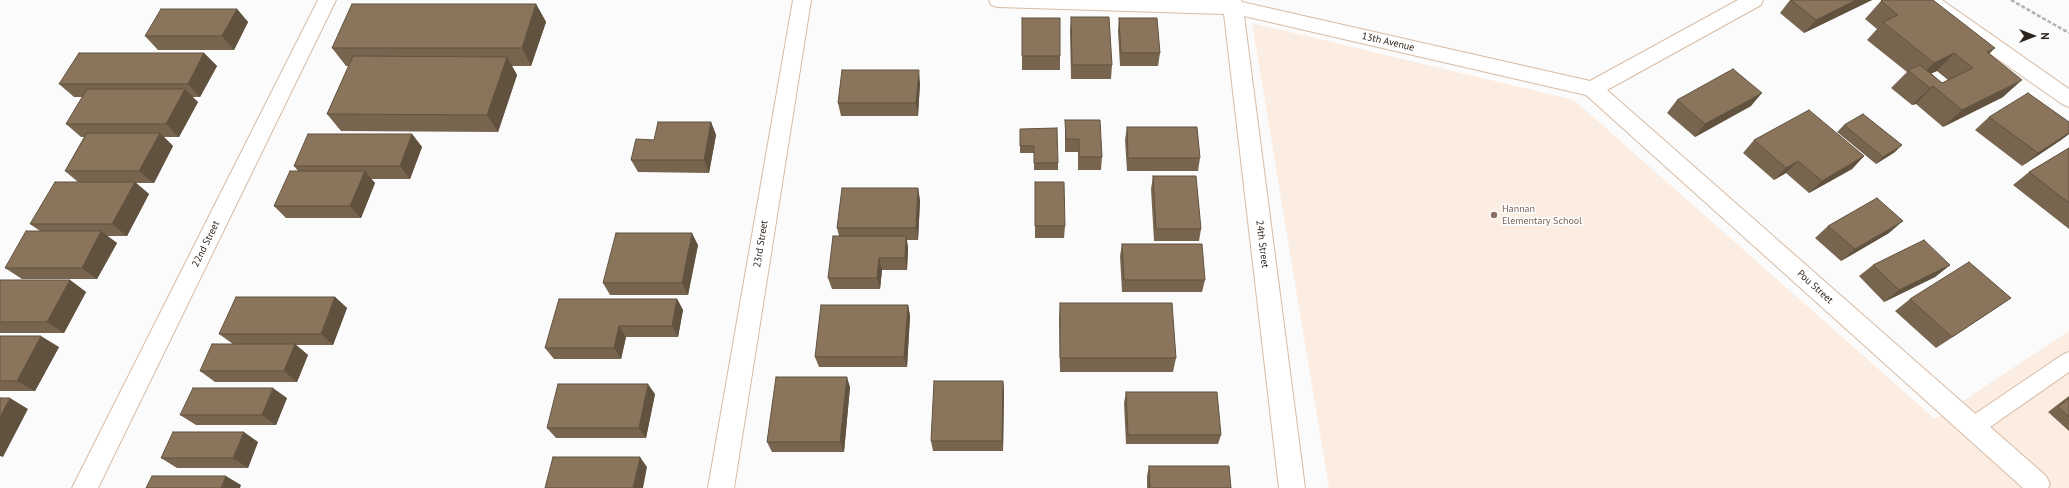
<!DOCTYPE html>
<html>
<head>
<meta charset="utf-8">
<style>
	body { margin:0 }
	#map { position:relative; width:2069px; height:488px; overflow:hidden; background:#fbfbfb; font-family:"PT Sans",sans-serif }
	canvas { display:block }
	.north { position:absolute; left:2013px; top:16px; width:40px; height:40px; -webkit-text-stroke:3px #fff; paint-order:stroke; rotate:90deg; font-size:11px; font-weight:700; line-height:16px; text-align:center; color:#2e241b }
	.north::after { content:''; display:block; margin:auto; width:14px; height:18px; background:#2e241b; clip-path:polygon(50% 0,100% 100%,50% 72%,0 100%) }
</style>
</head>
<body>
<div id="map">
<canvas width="2069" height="488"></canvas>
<div class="north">N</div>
</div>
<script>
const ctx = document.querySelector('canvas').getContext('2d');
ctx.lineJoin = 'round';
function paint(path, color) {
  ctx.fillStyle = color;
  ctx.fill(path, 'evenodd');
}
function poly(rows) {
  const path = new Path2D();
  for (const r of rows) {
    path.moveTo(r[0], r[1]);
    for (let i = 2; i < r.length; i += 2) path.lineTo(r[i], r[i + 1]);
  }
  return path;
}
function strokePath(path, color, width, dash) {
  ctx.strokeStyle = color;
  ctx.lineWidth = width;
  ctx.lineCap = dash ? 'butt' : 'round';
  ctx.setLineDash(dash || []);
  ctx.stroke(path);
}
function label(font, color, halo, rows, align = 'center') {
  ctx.font = font + ' "PT Sans",sans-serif';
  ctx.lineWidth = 3;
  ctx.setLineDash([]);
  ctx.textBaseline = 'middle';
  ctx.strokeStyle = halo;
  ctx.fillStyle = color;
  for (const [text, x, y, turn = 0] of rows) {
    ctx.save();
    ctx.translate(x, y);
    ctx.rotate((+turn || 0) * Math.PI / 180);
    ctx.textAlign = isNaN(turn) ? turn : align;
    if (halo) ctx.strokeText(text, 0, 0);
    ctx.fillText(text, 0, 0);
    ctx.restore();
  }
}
const built = poly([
	[1252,23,1574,100,1935,419,2069,331,2069,488,1329,488]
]);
const path = poly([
	[2011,0,2069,33]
]);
const lane = poly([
	[2069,352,2069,372,1980,434,1973,436,1966,434,1963,427,1966,420,2062,355,2069,352]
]);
const street = poly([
	[318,0,336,0,98,488,72,488,318,0],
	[793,0,811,0,734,488,708,488,793,0],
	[989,0,1241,0,1242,2,1590,81,1738,0,1763,0,1761,5,1607,90,2046,476,2050,484,2048,488,2023,488,1586,95,1244,16,1305,488,1279,488,1224,14,998,7,991,5,989,0],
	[1919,0,1942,0,2069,89,2069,107,2062,104,1921,5,1919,0]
]);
const wall = poly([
	[1790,0,1872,0,1804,33,1780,13],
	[1881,1,1989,54,2003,97,1943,127,1916,104,1912,105,1891,88,1907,72,1867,40,1877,29,1865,19],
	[1937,71,1948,80,1942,83,1931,73],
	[536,4,546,22,531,66,512,66,517,75,498,132,341,131,327,114,349,66,346,66,332,48],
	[237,9,248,22,234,50,158,50,145,36],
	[1071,17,1112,65,1111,79,1071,79,1070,31],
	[1119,18,1160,53,1158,66,1120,66,1118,31],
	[204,53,217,66,200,97,192,97,198,102,179,137,164,137,173,146,154,183,136,183,149,194,127,236,107,236,117,243,97,279,22,279,5,268,40,231,30,224,78,182,65,171,84,137,81,137,66,124,82,97,74,97,59,84],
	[1022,56,1060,56,1060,70,1022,70],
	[920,83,918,116,841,116,838,103],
	[1677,100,1751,106,1695,137,1667,113],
	[1989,117,2069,122,2069,134,2061,140,2022,166,1975,130],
	[1065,120,1102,157,1101,170,1078,170,1078,152,1065,152],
	[711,122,716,135,709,173,638,172,631,160],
	[1844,125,1895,152,1876,164,1837,132],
	[1127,127,1200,158,1198,171,1127,171,1125,140],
	[1020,129,1058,163,1058,170,1034,170,1034,153,1020,153],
	[412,134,422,147,410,179,371,179,375,183,361,218,286,218,274,206,298,171,294,166],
	[1754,140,1864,156,1852,169,1809,193,1786,173,1774,180,1743,153],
	[2069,148,2069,229,2013,185,2029,172],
	[1153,176,1201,229,1199,241,1154,241,1151,189],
	[1035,182,1065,226,1064,238,1035,238],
	[918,188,920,201,918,240,907,240,908,248,907,270,882,270,880,289,832,289,828,278,839,236,837,228],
	[1828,226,1889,233,1841,261,1815,238],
	[1122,244,1205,280,1202,292,1122,292,1120,256],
	[698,245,688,295,610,295,603,283],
	[1873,265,1950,265,1935,277,1884,302,1859,276],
	[0,280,70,280,86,292,64,333,0,333],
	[335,297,347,308,333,345,296,345,308,355,297,382,215,382,200,371,233,344,219,334],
	[2011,298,1936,348,1895,311,1910,299],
	[677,299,683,310,678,337,626,337,621,359,554,359,545,348],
	[1060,303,1176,358,1173,372,1060,372,1059,318],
	[908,305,910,316,907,367,819,367,815,357],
	[0,336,59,347,35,391,0,391],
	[1003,381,1004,391,1003,451,933,451,931,441],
	[850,387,844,452,772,452,767,442],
	[1126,392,1221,435,1218,444,1126,444,1124,403],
	[655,394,646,438,556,438,547,428],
	[2069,396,2069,431,2048,412],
	[287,398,276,425,196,425,180,415],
	[258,442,248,468,177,468,161,458],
	[1149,466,1231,488,1147,488,1147,476]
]);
const shadedWall = poly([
	[1856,0,1872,0,1804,33,1816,20],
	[536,4,546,22,531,66,522,48],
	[237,9,248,22,234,50,222,36],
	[1995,48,1977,66,1987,52],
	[204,53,217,66,200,97,188,84],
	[1954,53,1937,71,1919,79,1918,78,1934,63],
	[507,57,517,75,498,132,487,115],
	[919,70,920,83,918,116,916,103],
	[2022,80,2003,97,1943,127,1962,110],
	[1933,86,1916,104,1912,105,1930,88],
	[185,89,198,102,179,137,166,124],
	[1762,93,1751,106,1695,137,1705,124],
	[711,122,716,135,709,173,704,160],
	[160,133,173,146,154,183,139,171],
	[2069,133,2069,134,2061,140,2022,166,2038,153],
	[412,134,422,147,410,179,400,166],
	[1902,145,1895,152,1876,164,1883,157],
	[1864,156,1852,169,1809,193,1822,181],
	[1798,161,1786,173,1774,180,1786,168],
	[365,171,375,183,361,218,350,206],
	[135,182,149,194,127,236,112,224],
	[918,188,920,201,918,240,916,228],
	[1903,221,1889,233,1841,261,1855,249],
	[101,231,117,243,97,279,82,268],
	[692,233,698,245,688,295,682,283],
	[906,236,908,248,907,270,905,258],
	[879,258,882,270,880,289,877,278],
	[1950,265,1935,277,1884,302,1899,290],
	[70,280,86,292,64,333,47,322],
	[335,297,347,308,333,345,321,334],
	[2011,298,1995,309,1936,348,1952,337],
	[677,299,683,310,678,337,672,326],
	[908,305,910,316,907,367,904,357],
	[619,326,626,337,621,359,614,348],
	[41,336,59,347,35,391,17,381],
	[295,344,308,355,297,382,284,371],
	[847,377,850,387,844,452,840,442],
	[1003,381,1004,391,1003,451,1002,441],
	[648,384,655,394,646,438,639,428],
	[273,388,287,398,276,425,262,415],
	[10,398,28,409,3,457,0,456,0,417],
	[244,432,258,442,248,468,233,458],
	[640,457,647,467,643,488,633,488],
	[226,476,241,485,240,488,221,488]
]);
const building = poly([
	[1791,0,1856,0,1816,20,1791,0],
	[1882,0,1933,0,1995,48,1987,52,2022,80,1962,110,1933,86,1930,88,1908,70,1920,65,1942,83,1973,68,1954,53,1934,63,1883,22,1898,15,1881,1,1882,0],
	[352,4,536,4,522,48,332,48,352,4],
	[161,9,237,9,222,36,145,36,161,9],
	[1071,17,1109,17,1112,65,1072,65,1071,17],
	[1022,18,1060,18,1060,56,1022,56,1022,18],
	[1119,18,1157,18,1160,53,1121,53,1119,18],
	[79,53,204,53,188,84,59,84,79,53],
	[353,56,507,57,487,115,327,114,353,56],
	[1733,69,1762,93,1705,124,1677,100,1733,69],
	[842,70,919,70,916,103,838,103,842,70],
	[87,89,185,89,166,124,66,124,87,89],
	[2028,93,2069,122,2069,133,2038,153,1989,117,2028,93],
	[1809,110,1864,156,1822,181,1798,161,1786,168,1754,140,1809,110],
	[1863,114,1902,145,1883,157,1844,125,1863,114],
	[1065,120,1100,120,1102,157,1079,157,1079,139,1066,139,1065,120],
	[658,122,711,122,704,160,631,160,636,139,654,140,658,122],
	[1127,127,1197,127,1200,158,1128,158,1127,127],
	[1057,128,1058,163,1034,163,1034,146,1020,146,1020,129,1057,128],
	[87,133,160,133,139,171,65,171,87,133],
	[308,134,412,134,400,166,294,166,308,134],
	[2069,148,2069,203,2029,172,2069,148],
	[290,171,365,171,350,206,274,206,290,171],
	[1153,176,1196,176,1201,229,1156,229,1153,176],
	[55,182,135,182,112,224,30,224,55,182],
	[1035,182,1064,182,1065,226,1035,226,1035,182],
	[842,188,918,188,916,228,837,228,842,188],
	[1877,198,1903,221,1855,249,1828,226,1877,198],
	[26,231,101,231,82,268,5,268,26,231],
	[616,233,692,233,682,283,603,283,616,233],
	[833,236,906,236,905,258,879,258,877,278,828,278,833,236],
	[1924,240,1950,265,1899,290,1873,265,1924,240],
	[1122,244,1202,244,1205,280,1124,280,1122,244],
	[1969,262,2011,298,1952,337,1910,299,1969,262],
	[0,280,70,280,47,322,0,322,0,280],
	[236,297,335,297,321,334,219,334,236,297],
	[559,299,677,299,672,326,619,326,614,348,545,348,559,299],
	[1060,303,1172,303,1176,358,1060,358,1060,303],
	[821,305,908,305,904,357,815,357,821,305],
	[0,336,41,336,17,381,0,381,0,336],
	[212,344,295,344,284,371,200,371,212,344],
	[776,377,847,377,840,442,767,442,776,377],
	[934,381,1003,381,1002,441,931,441,934,381],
	[558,384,648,384,639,428,547,428,558,384],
	[193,388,273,388,262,415,180,415,193,388],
	[1126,392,1217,392,1221,435,1128,435,1126,392],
	[0,398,10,398,0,417,0,398],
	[2069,398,2069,417,2058,407,2069,398],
	[173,432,244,432,233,458,161,458,173,432],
	[553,457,640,457,633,488,545,488,553,457],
	[1149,466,1229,466,1231,488,1150,488,1149,466],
	[152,476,226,476,221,488,146,488,152,476]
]);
const markers = [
	[1494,215,4,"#8d6e63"]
];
const streetNames = [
	["13th Avenue",1388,42,13],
	["22nd Street",206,244,-64],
	["23rd Street",761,244,-81],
	["24th Street",1262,244,83],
	["Pou Street",1815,287,42]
];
const educationNames = [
	["Hannan",1502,209],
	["Elementary School",1502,221]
];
paint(built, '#fbede2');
strokePath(lane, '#d7bba4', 2);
strokePath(street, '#d7bba4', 2);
strokePath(path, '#b5b1ae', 2.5, [4, 2]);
paint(lane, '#fff');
paint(street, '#fff');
paint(wall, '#77654f');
paint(shadedWall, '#615240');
paint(building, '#8a755c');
strokePath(building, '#615240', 1);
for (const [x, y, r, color] of markers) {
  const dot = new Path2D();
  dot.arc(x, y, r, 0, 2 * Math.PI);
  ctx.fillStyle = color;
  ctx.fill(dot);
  strokePath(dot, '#fff', 1.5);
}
label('10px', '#2e241b', '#fff', streetNames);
label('10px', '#785e54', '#fff', educationNames, 'left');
</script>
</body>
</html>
